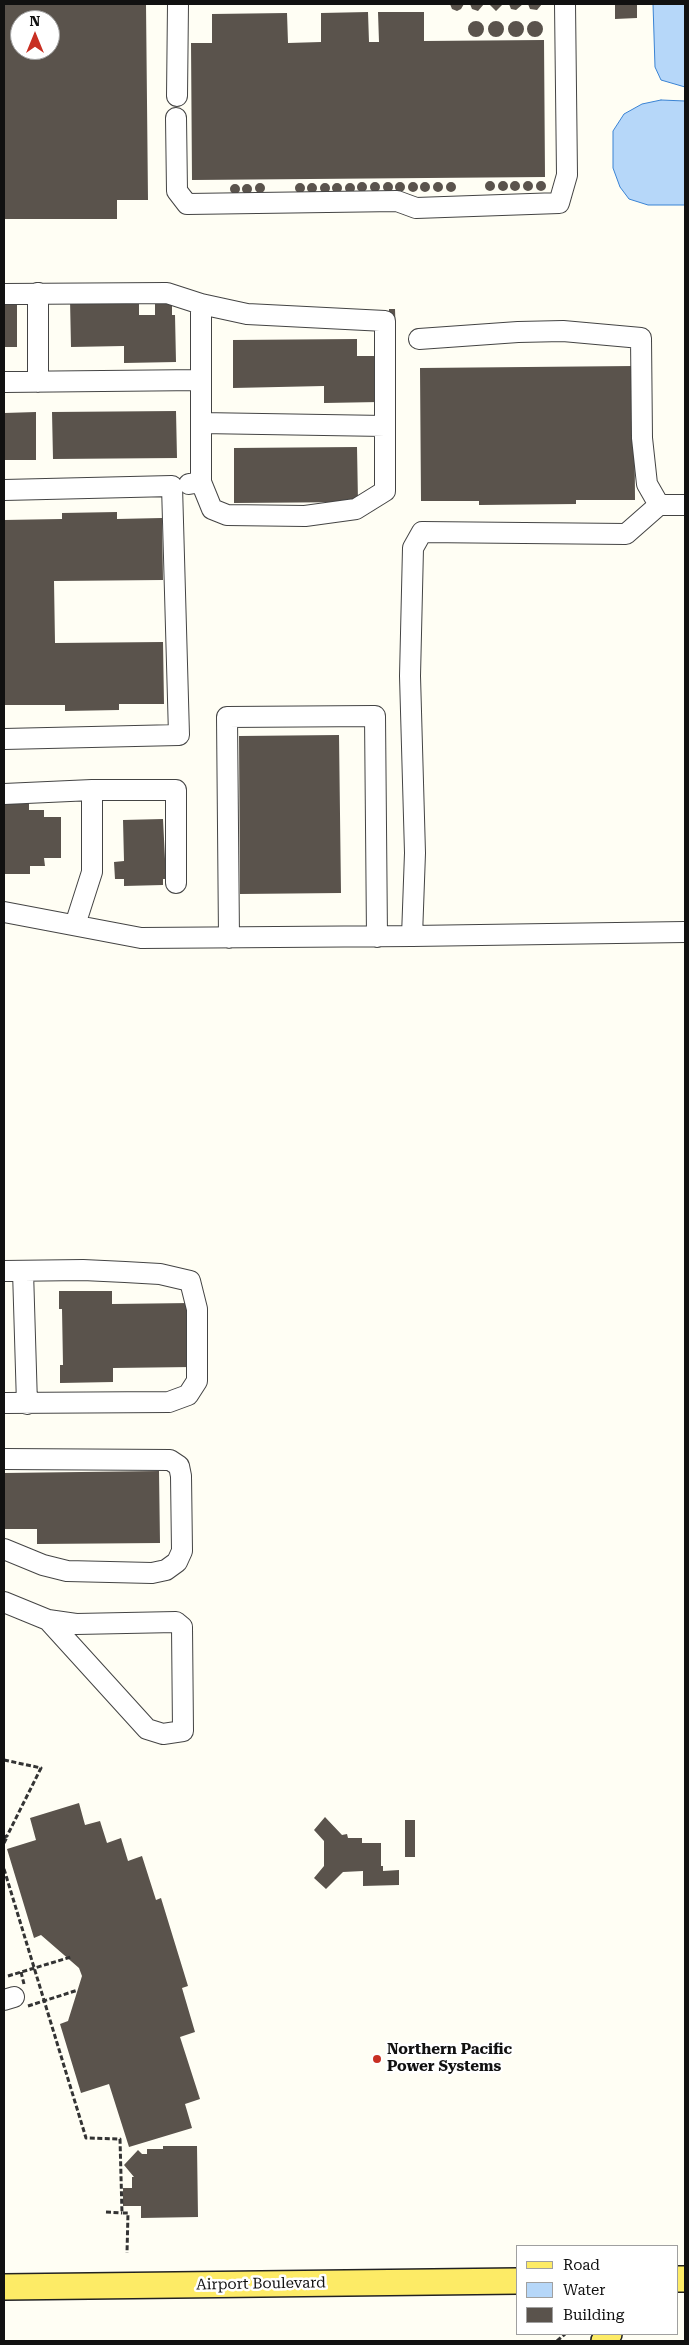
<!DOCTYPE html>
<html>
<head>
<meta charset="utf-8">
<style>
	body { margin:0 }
	#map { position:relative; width:689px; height:2345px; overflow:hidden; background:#fffef4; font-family:"Roboto Serif",serif }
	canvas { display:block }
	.frame { position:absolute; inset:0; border:5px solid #111; pointer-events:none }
	.legend { position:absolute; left:516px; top:2245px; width:162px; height:90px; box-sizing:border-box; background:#fff; border:1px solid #a0a0a0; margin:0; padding:6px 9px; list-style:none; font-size:15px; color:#111 }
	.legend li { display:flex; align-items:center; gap:10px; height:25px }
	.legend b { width:25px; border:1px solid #a0a0a0 }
	.north { position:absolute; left:10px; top:10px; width:50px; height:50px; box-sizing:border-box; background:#fff; border:1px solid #a0a0a0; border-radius:50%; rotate:0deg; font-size:14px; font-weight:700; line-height:20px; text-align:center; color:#111 }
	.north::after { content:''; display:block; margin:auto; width:18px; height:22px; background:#c82f22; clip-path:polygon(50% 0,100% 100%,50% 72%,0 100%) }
</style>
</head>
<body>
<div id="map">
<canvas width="689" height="2345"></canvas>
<div class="frame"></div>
<ul class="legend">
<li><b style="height:6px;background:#fdeb66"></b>Road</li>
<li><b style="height:14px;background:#b6d7f9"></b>Water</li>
<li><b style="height:14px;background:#5a534c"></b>Building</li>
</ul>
<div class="north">N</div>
</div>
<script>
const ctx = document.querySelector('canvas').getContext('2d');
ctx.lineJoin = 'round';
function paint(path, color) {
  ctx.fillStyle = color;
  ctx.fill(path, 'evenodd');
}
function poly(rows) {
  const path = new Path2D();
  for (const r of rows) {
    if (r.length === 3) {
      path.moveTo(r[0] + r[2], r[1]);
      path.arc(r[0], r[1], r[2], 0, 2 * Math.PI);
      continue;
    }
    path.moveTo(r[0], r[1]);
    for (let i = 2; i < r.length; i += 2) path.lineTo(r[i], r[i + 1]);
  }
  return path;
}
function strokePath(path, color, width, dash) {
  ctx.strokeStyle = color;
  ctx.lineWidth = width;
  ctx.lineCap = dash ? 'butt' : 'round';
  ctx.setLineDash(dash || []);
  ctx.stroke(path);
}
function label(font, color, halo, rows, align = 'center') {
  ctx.font = font + ' "Roboto Serif",serif';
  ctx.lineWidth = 5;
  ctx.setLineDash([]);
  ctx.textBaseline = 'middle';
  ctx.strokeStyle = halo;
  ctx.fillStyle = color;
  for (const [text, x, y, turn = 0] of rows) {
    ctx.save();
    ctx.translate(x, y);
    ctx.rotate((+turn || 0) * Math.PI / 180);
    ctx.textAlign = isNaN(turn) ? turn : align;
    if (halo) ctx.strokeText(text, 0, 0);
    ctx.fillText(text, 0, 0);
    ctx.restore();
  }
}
const water = poly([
	[653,4,685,4,685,87,661,80,655,67,653,4],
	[661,100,685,101,685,205,648,205,629,199,620,187,613,168,613,131,624,114,642,104,661,100]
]);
const building = poly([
	[4,4,146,4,148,200,117,200,117,219,4,219],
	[20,20,50,20,50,50,20,50],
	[450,4,464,4,461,9,457,11,452,9],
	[470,4,484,4,478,11,472,9],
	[489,4,503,4,496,11],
	[509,4,523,4,516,10,511,9],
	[528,4,542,4,537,10,530,9],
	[615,4,637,4,637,18,615,19],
	[368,12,369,42,379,42,378,12,424,12,424,41,544,40,545,177,192,180,191,43,212,43,212,14,287,13,288,43,321,42,321,13],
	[535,29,8],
	[476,29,8],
	[496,29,8],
	[516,29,8],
	[490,186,5],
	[515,186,5],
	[541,186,5],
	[528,186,5],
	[503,186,5],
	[438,187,5],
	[413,187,5],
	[425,187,5],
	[451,187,5],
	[388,187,5],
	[362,187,5],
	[400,187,5],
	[375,187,5],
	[260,188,5],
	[337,188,5],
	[325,188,5],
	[312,188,5],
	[300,188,5],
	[350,188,5],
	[235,189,5],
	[247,189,5],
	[70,299,139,299,139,315,155,315,155,303,172,302,172,315,175,315,176,362,124,363,124,346,71,347],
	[4,301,17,301,17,347,4,347],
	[389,309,395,309,396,340,389,340],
	[357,339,357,356,378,356,379,402,324,403,324,386,233,388,233,340],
	[634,366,635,500,576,500,576,504,479,505,479,501,421,501,420,368],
	[176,411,177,458,53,459,52,412],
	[36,412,36,460,4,460,4,413],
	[357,447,358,502,234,503,234,448],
	[117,512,117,519,162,518,163,580,54,581,55,643,163,642,164,704,119,704,119,710,65,711,65,705,4,705,4,520,62,519,62,513],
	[339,735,341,893,240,894,239,736],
	[4,802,29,802,29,810,44,810,44,817,61,817,61,858,44,858,45,866,30,866,30,874,4,874],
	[163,819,166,879,163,879,163,885,124,886,124,879,115,879,114,862,124,861,123,820],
	[59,1291,112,1291,112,1304,191,1303,192,1367,113,1368,113,1382,60,1383,60,1365,63,1365,62,1309,59,1309],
	[159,1471,160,1543,37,1544,37,1529,4,1529,4,1473],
	[79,1803,85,1825,100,1821,107,1843,121,1838,128,1861,142,1856,156,1900,161,1898,188,1986,182,1988,195,2032,180,2037,200,2099,185,2104,192,2128,129,2147,109,2084,81,2093,60,2024,68,2021,82,1976,79,1968,41,1935,34,1938,7,1849,36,1840,30,1818],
	[325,1817,342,1835,347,1834,348,1838,362,1838,362,1843,381,1843,381,1866,383,1866,383,1871,399,1870,399,1885,363,1886,363,1871,343,1872,326,1889,314,1878,324,1866,324,1841,314,1830],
	[405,1820,415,1820,415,1857,405,1857],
	[163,2146,197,2146,198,2217,141,2218,141,2206,123,2206,123,2188,132,2188,132,2177,134,2177,124,2165,138,2150,142,2154,147,2154,147,2149,163,2149]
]);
const path = poly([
	[4,1760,41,1768,7,1836,4,1837],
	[4,1843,7,1837],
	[4,1869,86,2138,120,2139,122,2213,128,2213,127,2253],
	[21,1972,24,1984],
	[8,1976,71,1957],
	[28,2006,78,1990],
	[106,2212,122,2213],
	[557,2341,565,2334]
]);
const minor = poly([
	[177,96,178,4],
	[176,118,177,191,187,204,397,201,416,208,559,203,567,175,565,4],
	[4,294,167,293,201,304,201,482,189,484],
	[419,339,518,332,563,331,641,338,642,438,647,484,659,505],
	[4,382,201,380],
	[38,382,38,293],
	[201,423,385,426],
	[201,482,212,509,227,515,305,516,356,509,385,491,385,321,247,314,201,304],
	[4,490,172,486,179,735,4,739],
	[4,794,92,790],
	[4,912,141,938,412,936,415,853,410,676,413,548,422,532,626,534,659,505,685,505],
	[75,925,92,872,92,790,176,790,176,883],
	[412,936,685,932],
	[229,938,227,717,375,716,377,937],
	[4,1271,83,1270,125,1272,160,1274,190,1281,197,1309,197,1381,188,1395,169,1402,4,1403],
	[23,1271,27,1404],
	[4,1459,170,1460,179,1466,181,1476,182,1551,177,1562,166,1570,152,1573,67,1571,43,1565,4,1549],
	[4,1602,48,1620,76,1624,176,1622,182,1627,183,1731,163,1734,147,1729,48,1620],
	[4,2000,14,1997]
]);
const major = poly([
	[678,2279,685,2279],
	[4,2287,518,2281],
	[604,2341,609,2334]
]);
const markers = [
	[377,2059,5,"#c82f22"]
];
const poiNames = [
	["Northern Pacific",387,2050],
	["Power Systems",387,2067]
];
const streetNames = [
	["Airport Boulevard",261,2284,-1]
];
paint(water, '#b6d7f9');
strokePath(water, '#3a83d3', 1);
paint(building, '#5a534c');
strokePath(minor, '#444', 22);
strokePath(major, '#222', 28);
strokePath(path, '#333', 3, [5, 2.5]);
strokePath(minor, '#fff', 20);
strokePath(major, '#fdeb66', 25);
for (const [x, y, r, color] of markers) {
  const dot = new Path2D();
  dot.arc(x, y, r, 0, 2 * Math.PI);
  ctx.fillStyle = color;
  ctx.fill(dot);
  strokePath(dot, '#fff', 2);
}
label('bold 15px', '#111', '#fff', poiNames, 'left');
label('15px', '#111', '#fff', streetNames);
</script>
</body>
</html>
